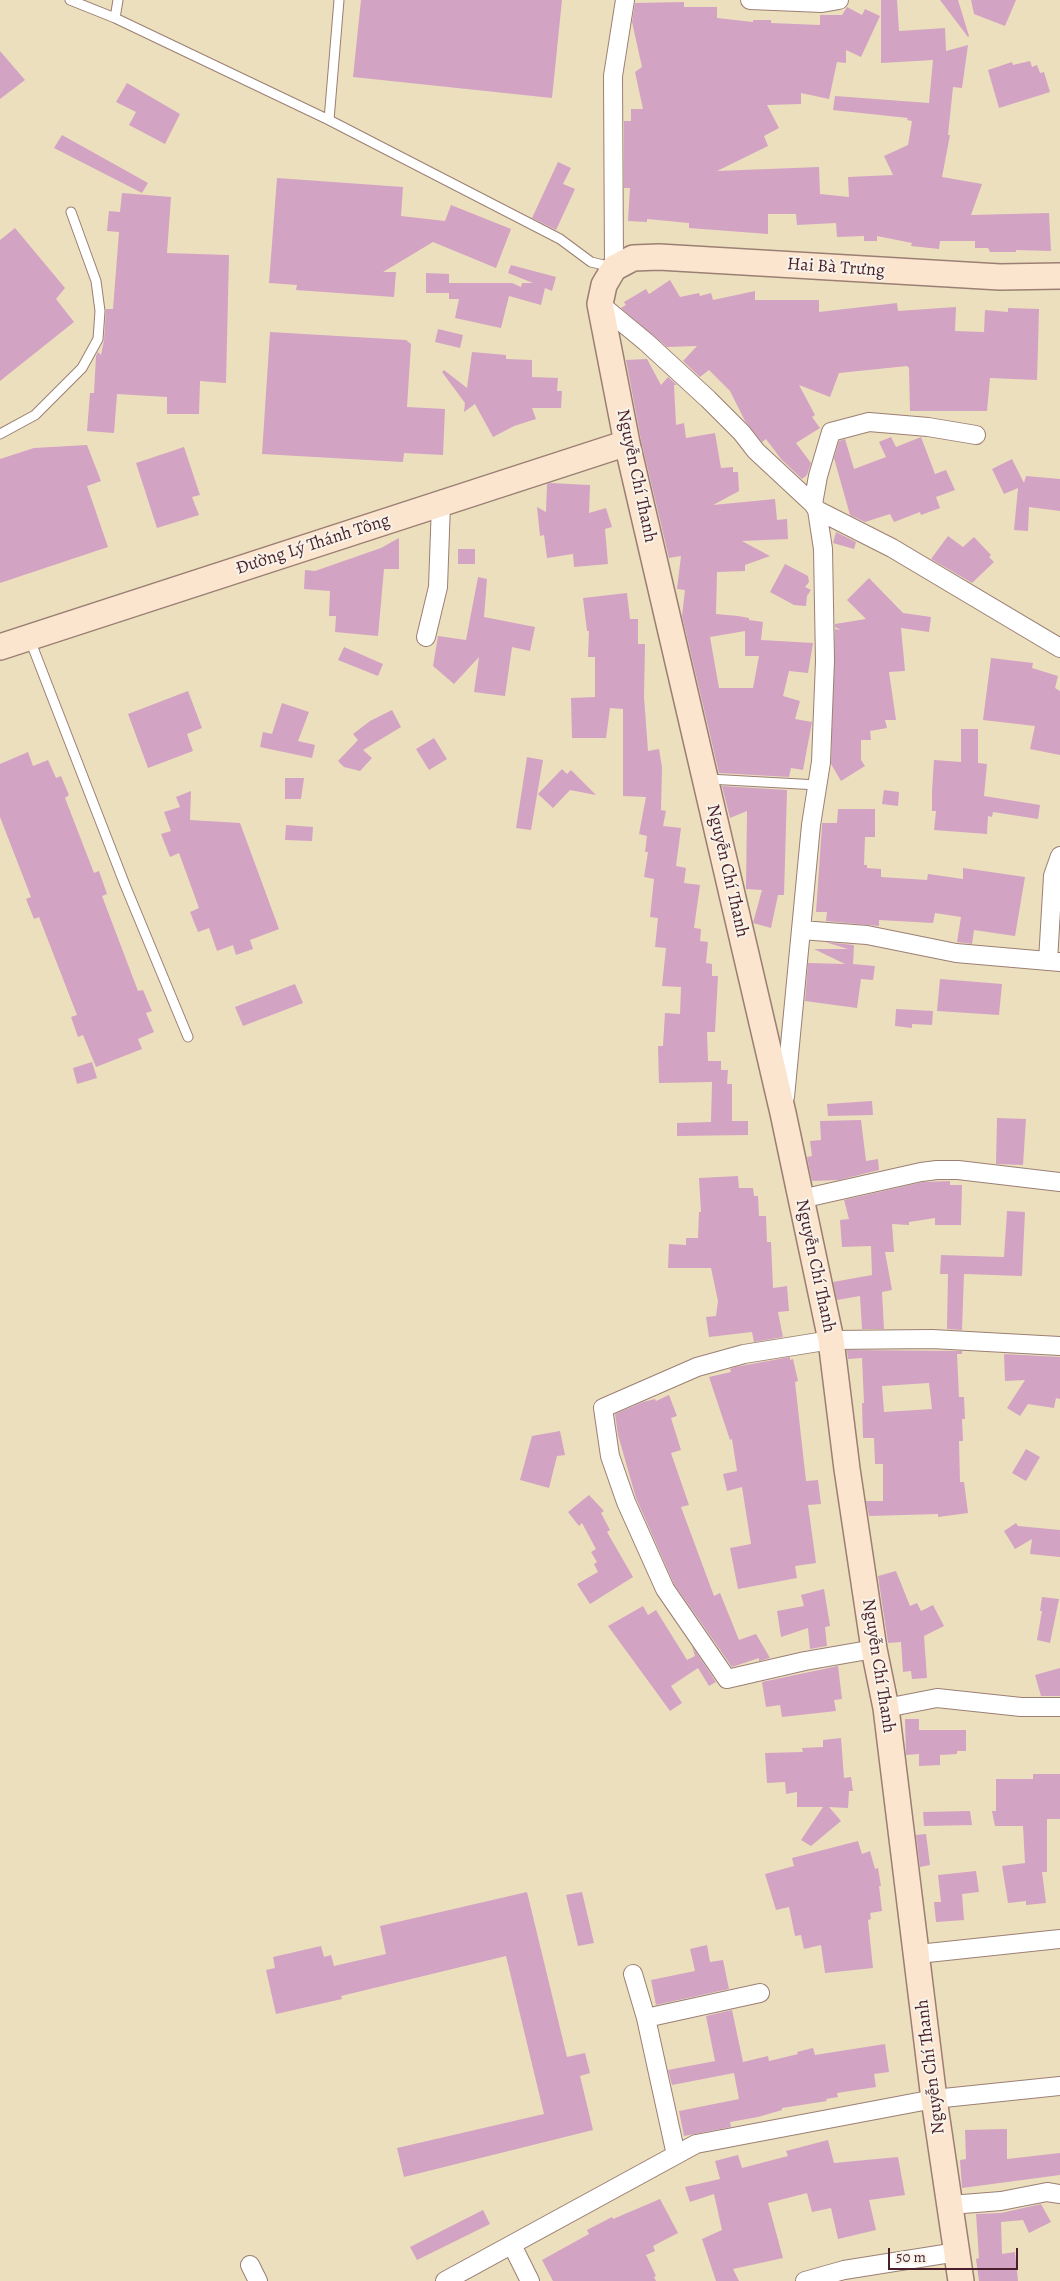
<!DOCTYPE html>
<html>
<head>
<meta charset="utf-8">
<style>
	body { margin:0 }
	#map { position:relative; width:1060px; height:2281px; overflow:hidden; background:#ecdfbd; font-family:Alegreya,serif }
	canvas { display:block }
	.scale { position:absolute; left:888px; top:2248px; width:130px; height:22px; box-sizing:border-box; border:2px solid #4a1f2b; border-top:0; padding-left:6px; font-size:15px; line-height:18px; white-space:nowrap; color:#4a1f2b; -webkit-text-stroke:4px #f7f3e8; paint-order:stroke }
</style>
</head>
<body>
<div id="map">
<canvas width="1060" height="2281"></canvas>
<div class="scale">50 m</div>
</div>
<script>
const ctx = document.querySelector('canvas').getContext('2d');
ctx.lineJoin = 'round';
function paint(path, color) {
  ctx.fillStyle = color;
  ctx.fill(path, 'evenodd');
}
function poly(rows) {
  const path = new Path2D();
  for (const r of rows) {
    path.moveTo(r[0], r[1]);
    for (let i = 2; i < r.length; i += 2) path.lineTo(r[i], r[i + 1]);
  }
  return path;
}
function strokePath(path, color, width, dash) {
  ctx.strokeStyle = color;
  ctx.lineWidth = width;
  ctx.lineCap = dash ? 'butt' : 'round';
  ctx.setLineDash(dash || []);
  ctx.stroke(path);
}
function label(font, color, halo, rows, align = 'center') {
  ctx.font = font + ' Alegreya,serif';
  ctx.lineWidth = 4;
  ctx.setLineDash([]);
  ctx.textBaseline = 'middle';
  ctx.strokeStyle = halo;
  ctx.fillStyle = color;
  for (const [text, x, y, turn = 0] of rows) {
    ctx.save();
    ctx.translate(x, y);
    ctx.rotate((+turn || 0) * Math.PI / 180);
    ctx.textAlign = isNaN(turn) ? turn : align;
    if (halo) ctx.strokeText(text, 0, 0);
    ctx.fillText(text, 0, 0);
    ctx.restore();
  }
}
const building = poly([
	[361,0,562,0,552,98,353,77],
	[881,0,897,0,899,31,945,28,946,51,968,45,962,88,953,87,948,135,950,135,942,177,982,184,971,215,1049,213,1051,251,1016,250,1016,252,990,252,988,248,975,248,975,241,940,241,939,249,911,246,912,243,877,236,877,241,864,241,864,236,837,237,836,223,797,225,796,214,768,214,768,234,689,228,689,223,647,219,647,222,628,221,630,188,624,188,624,121,631,121,631,109,643,109,635,72,642,67,632,22,635,3,684,2,684,7,717,7,717,18,753,22,753,20,771,20,771,23,820,25,820,15,842,15,847,7,862,15,865,9,880,16,861,57,846,50,846,63,837,62,829,99,801,93,801,104,767,105,779,128,764,136,768,146,717,171,819,167,820,194,849,197,848,177,893,175,884,156,908,145,912,121,907,120,908,118,833,110,835,96,929,103,933,60,881,63],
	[940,0,958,0,969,36,968,37],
	[971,0,1016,0,1005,26,974,14],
	[0,51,25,80,0,99],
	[1030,61,1032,67,1037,65,1040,73,1044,72,1050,92,999,108,988,70,1012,62,1013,65],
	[127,83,180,114,165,144,129,125,136,112,116,102],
	[62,135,148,183,142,193,54,148],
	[558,162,571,168,563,184,575,189,556,230,532,218],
	[277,178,403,187,401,216,445,221,451,205,511,229,496,268,433,242,383,272,396,272,394,297,296,290,297,285,269,283],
	[122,193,171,197,167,253,229,255,226,383,200,381,199,414,167,414,167,397,117,394,114,433,87,431,90,393,94,393,96,356,98,352,101,355,104,340,106,309,113,309,119,232,107,231,109,211,120,212],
	[15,228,65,288,56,299,74,322,0,381,0,240],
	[511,265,556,277,552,291,545,288,541,305,509,296,501,328,455,318,459,299,449,299,449,293,426,293,426,273,449,274,449,283,512,283,521,287,522,283,533,283,508,273],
	[670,280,680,297,699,293,700,296,711,293,713,300,755,291,755,300,819,300,819,312,897,303,898,311,956,307,955,331,984,332,985,310,1008,312,1008,308,1039,309,1037,380,990,378,987,411,910,411,909,368,907,366,839,373,830,397,799,385,815,415,812,417,820,428,796,443,811,463,807,475,802,479,781,459,766,439,762,442,745,421,730,391,709,370,700,377,683,361,697,346,667,347,621,308,626,305,624,302,646,289,649,294],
	[438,329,463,335,460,348,435,342],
	[270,332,406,340,411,344,407,407,445,409,443,455,404,453,403,462,262,454],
	[472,352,506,355,506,359,532,360,532,377,558,378,557,391,562,391,561,408,532,408,536,419,514,426,493,437,475,404,464,412,465,403,442,372,444,370,467,388],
	[647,359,661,385,668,377,677,385,674,385,676,425,684,423,686,438,715,433,721,468,733,467,733,472,738,472,739,491,713,505,775,499,777,520,787,519,788,539,742,541,770,556,745,565,745,571,717,572,716,614,738,616,749,618,749,620,763,622,761,640,813,643,808,673,789,671,783,696,800,701,795,719,812,722,803,770,791,768,789,777,719,773,682,616,685,590,677,589,681,556,669,558,641,440,626,360],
	[745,631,745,656,759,656,753,688,719,688,710,637],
	[891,437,896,447,921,437,935,474,946,470,955,490,936,497,940,508,921,515,920,512,894,522,890,514,865,522,850,515,834,458,839,441,845,439,854,469,886,457,879,442],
	[87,445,101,481,87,486,108,547,0,583,0,459,34,448],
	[184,447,200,495,192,497,199,515,157,528,136,463],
	[1012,459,1024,483,1026,476,1060,479,1060,511,1029,507,1028,531,1014,530,1018,488,1004,494,992,469],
	[550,483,590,485,589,513,606,508,612,527,605,529,608,564,574,567,573,554,547,558,544,535,540,536,537,507,546,512,547,484],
	[836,532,856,542,854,549,833,543],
	[948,536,963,547,974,537,991,555,989,557,994,562,972,583,931,559],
	[399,538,399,569,384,569,378,636,335,632,336,616,329,616,330,591,304,589,305,570,315,571,381,548],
	[458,549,475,549,475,564,458,564],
	[785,564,808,576,809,582,805,587,811,590,807,596,806,606,794,605,770,592],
	[478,577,487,579,484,617,535,627,530,651,512,647,505,696,474,692,479,657,454,684,433,666,438,636,466,640],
	[869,578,903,613,931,617,929,632,901,628,905,671,889,672,896,720,885,720,887,728,870,731,871,740,861,740,861,760,865,766,841,781,831,764,835,629,841,630,835,627,835,624,866,619,847,600],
	[627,593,630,619,638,619,638,644,645,644,644,697,648,751,659,749,662,767,661,810,666,811,663,826,681,828,676,866,686,868,684,883,700,885,694,928,701,929,700,941,708,942,706,963,712,964,712,976,718,976,715,1032,707,1032,708,1061,721,1061,721,1070,728,1070,727,1084,732,1084,732,1121,748,1121,748,1135,677,1136,677,1123,711,1122,712,1082,659,1083,658,1046,663,1046,665,1013,680,1014,681,987,662,986,666,948,655,947,658,918,650,917,654,879,644,877,648,852,645,852,647,836,639,834,646,797,623,796,623,709,610,708,606,738,572,738,571,698,595,697,595,657,588,657,589,631,587,631,583,598],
	[344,647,383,664,378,676,338,660],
	[991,658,1033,663,1032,668,1058,676,1055,688,1060,691,1060,755,1030,749,1035,726,983,720],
	[188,691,202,728,187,734,193,751,148,768,128,714],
	[282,703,309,712,298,741,315,745,312,758,260,747,263,732,272,734],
	[392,710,401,727,363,750,372,758,360,771,344,767,338,761,358,740,353,734,370,721],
	[961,729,978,729,978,763,987,764,984,796,1040,805,1038,819,993,812,992,817,988,816,987,834,934,830,936,811,932,811,932,792,934,760,961,762],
	[434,738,447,759,429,770,416,749],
	[28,752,33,766,48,760,56,778,61,776,69,795,65,798,94,873,99,871,107,894,102,896,138,991,143,990,152,1011,146,1013,154,1032,138,1039,142,1049,96,1067,83,1035,78,1037,71,1017,77,1015,39,917,34,919,26,899,31,897,0,817,0,764],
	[527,757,543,760,531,830,516,828],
	[562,769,567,774,571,770,596,795,570,790,553,808,538,794],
	[285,778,304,778,301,799,285,799],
	[722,786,787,790,784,895,778,895,771,928,753,923,762,890,746,889,747,811,730,818],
	[884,790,899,792,898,806,882,804],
	[191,791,190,820,240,823,279,929,250,940,253,949,236,955,233,945,217,951,209,928,198,932,190,912,199,908,179,853,170,857,161,834,171,831,164,812,180,807,176,797],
	[838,809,875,809,875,837,865,837,864,865,867,865,867,868,881,869,881,877,927,880,928,874,963,879,963,868,1025,877,1015,936,974,930,972,944,957,942,961,917,935,913,933,923,879,920,879,926,826,921,827,912,816,912,822,826,822,823,837,823],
	[286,825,313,827,312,841,285,840],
	[825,942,854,945,853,964,875,966,873,980,861,979,857,1008,805,1001,808,963,845,964,814,949,848,949],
	[940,979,1002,984,999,1015,937,1011],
	[295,984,303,1003,243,1026,235,1007],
	[896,1009,933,1011,932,1025,912,1024,912,1028,895,1026],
	[92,1062,97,1078,77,1084,73,1068],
	[872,1101,873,1115,828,1116,827,1104],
	[997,1118,1026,1119,1023,1165,996,1164],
	[861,1120,866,1161,878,1159,879,1170,839,1180,812,1181,807,1157,812,1156,810,1141,821,1140,820,1121],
	[738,1176,739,1188,753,1188,754,1196,758,1196,759,1216,766,1216,767,1242,771,1242,773,1288,787,1286,789,1311,778,1312,783,1337,754,1342,752,1332,709,1337,706,1317,716,1316,718,1301,711,1268,668,1268,669,1244,686,1245,686,1238,698,1238,699,1212,701,1212,699,1178],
	[950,1181,950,1185,962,1185,961,1225,935,1225,935,1218,909,1222,909,1225,892,1224,894,1252,885,1252,892,1290,882,1292,884,1329,862,1329,860,1296,837,1300,833,1282,872,1275,871,1246,842,1247,840,1220,849,1219,844,1200,923,1182],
	[1007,1211,1025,1212,1022,1276,964,1274,962,1330,947,1329,948,1274,940,1274,941,1255,1004,1257],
	[847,1350,962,1351,962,1354,957,1354,959,1397,964,1397,965,1419,962,1419,963,1441,959,1441,960,1482,964,1482,968,1513,938,1517,938,1514,869,1516,866,1501,883,1501,883,1464,875,1464,874,1438,863,1438,862,1403,864,1403,862,1358,848,1359],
	[929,1383,932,1409,884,1412,882,1386],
	[1004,1354,1060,1357,1060,1399,1056,1398,1054,1408,1028,1404,1020,1416,1007,1408,1025,1380,1005,1381],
	[790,1357,790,1360,793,1359,798,1381,795,1382,806,1481,818,1480,821,1504,808,1505,816,1563,795,1566,797,1578,738,1589,730,1548,751,1544,742,1487,727,1491,723,1474,737,1471,732,1439,730,1440,709,1377,731,1372,730,1369,735,1367],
	[669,1395,677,1416,671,1418,681,1450,671,1453,689,1505,681,1507,714,1596,720,1593,739,1640,756,1634,770,1658,759,1661,759,1658,732,1667,674,1584,636,1498,618,1435,615,1414,643,1402,655,1399,656,1401],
	[560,1431,565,1455,557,1456,549,1488,520,1480,532,1436],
	[1026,1449,1040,1457,1026,1481,1012,1473],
	[589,1495,604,1511,601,1513,610,1530,607,1532,633,1577,590,1604,577,1584,598,1572,594,1564,597,1562,591,1552,596,1549,582,1523,579,1526,568,1512],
	[1016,1523,1018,1526,1060,1530,1060,1557,1030,1554,1032,1539,1015,1549,1004,1531],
	[896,1571,910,1606,917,1603,921,1611,933,1605,944,1626,924,1636,927,1678,912,1679,911,1671,903,1672,901,1642,888,1643,878,1576],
	[824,1589,830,1626,825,1627,827,1646,810,1649,808,1628,781,1637,777,1611,804,1606,801,1595],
	[1042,1597,1059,1599,1050,1643,1037,1640,1042,1611,1040,1611],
	[643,1606,648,1615,656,1610,687,1660,695,1656,692,1646,716,1682,709,1686,698,1668,671,1686,682,1703,670,1711,608,1626],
	[838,1666,842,1699,834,1700,836,1711,782,1717,780,1705,766,1707,762,1682],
	[1060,1668,1060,1696,1041,1696,1035,1675],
	[905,1719,919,1719,919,1730,966,1730,966,1751,957,1751,957,1754,940,1755,940,1765,919,1766,919,1754,906,1755],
	[841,1738,844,1778,851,1777,853,1791,849,1791,848,1808,829,1807,841,1821,811,1846,801,1840,823,1807,797,1807,797,1792,786,1794,785,1782,767,1783,765,1753,803,1752,802,1748,823,1747,823,1740],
	[1033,1774,1060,1774,1060,1819,1047,1819,1047,1872,1042,1872,1046,1903,1026,1905,1026,1901,1008,1903,1002,1866,1025,1863,1023,1826,995,1826,992,1811,996,1811,996,1779,1033,1779],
	[970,1811,972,1825,924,1826,923,1812],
	[926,1834,930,1865,920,1867,916,1835],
	[858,1841,862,1854,870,1851,875,1869,878,1868,881,1886,879,1886,882,1911,870,1913,871,1919,868,1920,873,1968,825,1973,821,1945,804,1949,801,1935,795,1936,789,1907,776,1910,765,1874,794,1866,792,1858],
	[976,1871,979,1892,962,1894,964,1920,936,1922,934,1902,941,1902,938,1875],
	[527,1892,567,2057,585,2053,590,2073,580,2076,593,2130,404,2177,397,2148,544,2114,506,1956,341,1996,342,1999,276,2014,266,1970,275,1968,273,1957,321,1946,324,1957,331,1955,334,1966,386,1954,380,1926],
	[582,1892,594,1943,578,1946,566,1895],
	[707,1945,710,1962,723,1960,729,1989,656,2005,651,1980,695,1971,690,1949],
	[732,2010,743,2062,768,2056,769,2061,798,2054,797,2052,813,2048,815,2055,885,2044,889,2072,874,2074,876,2087,837,2093,838,2097,826,2099,827,2101,782,2108,782,2110,758,2117,730,2122,731,2127,684,2136,679,2111,739,2099,734,2073,672,2085,668,2070,715,2061,706,2016],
	[1007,2129,1007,2159,1060,2153,1060,2175,962,2188,960,2160,966,2159,965,2130],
	[828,2140,834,2163,898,2157,905,2195,869,2200,876,2230,838,2239,831,2208,812,2212,807,2193,768,2203,783,2258,733,2269,739,2281,716,2281,702,2239,722,2230,714,2194,690,2202,685,2187,720,2179,715,2161,738,2155,742,2168,788,2156,786,2151],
	[660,2199,678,2233,653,2246,655,2251,646,2255,656,2276,654,2277,656,2281,553,2281,542,2260,589,2234,587,2230,612,2217,613,2219],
	[1041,2204,1051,2222,1029,2233,1023,2220,1001,2222,1002,2254,1015,2252,1018,2281,979,2281,976,2259,979,2258,976,2214,1001,2213],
	[483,2210,490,2224,417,2260,410,2247]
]);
const lane = poly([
	[70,0,115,18,329,120,560,239,591,262,612,267],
	[115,18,118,0],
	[329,120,339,0],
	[0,434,35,415,82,368,98,339,100,311,96,281,71,212],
	[30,640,125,885,188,1037],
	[708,779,818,785]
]);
const street = poly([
	[750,0,822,3,839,0],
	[614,268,613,76,625,0],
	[600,304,646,342,708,399,742,433,756,451,813,504,817,510,892,548,1060,648],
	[813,504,818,476,831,432,869,422,928,427,976,435],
	[426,637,438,587,441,504],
	[801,930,867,935,956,953,1060,962],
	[1048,961,1053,876,1060,856],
	[785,1097,811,825,821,762,825,661,823,549,817,510],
	[801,1199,921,1172,937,1170,958,1170,1060,1182],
	[874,1649,805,1661,727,1679,665,1589,626,1502,610,1456,603,1408,697,1367,744,1354,831,1340,932,1339,1060,1346],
	[886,1708,937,1698,1021,1707,1060,1707],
	[918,1954,1060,1939],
	[633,1974,646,2018,676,2155],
	[646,2018,760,1993],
	[950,2205,1001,2201,1047,2192,1060,2194],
	[512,2245,530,2281],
	[250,2265,258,2281],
	[445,2281,696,2144,934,2099,1060,2086],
	[805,2281,844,2270,957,2252]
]);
const secondary = poly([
	[0,647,627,443],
	[961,2281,934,2099,886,1708,874,1649,847,1469,831,1340,783,1113,627,443,600,304,604,285,614,268,633,258,659,257,1000,277,1060,276]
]);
const streetNames = [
	["Hai Bà Trưng",836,268,4],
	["Nguyễn Chí Thanh",636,476,78],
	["Đường Lý Thánh Tông",313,545,-18],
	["Nguyễn Chí Thanh",727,871,77],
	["Nguyễn Chí Thanh",815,1266,78],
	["Nguyễn Chí Thanh",878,1666,81],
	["Nguyễn Chí Thanh",931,2067,-97]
];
paint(building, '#d3a3c4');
strokePath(lane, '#9b7f74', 11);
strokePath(street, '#9b7f74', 20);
strokePath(secondary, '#9b7f74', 28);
strokePath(lane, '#fff', 9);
strokePath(street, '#fff', 18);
strokePath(secondary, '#fbe5cf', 25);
label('18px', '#4a1f2b', '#f7f3e8', streetNames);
</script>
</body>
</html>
